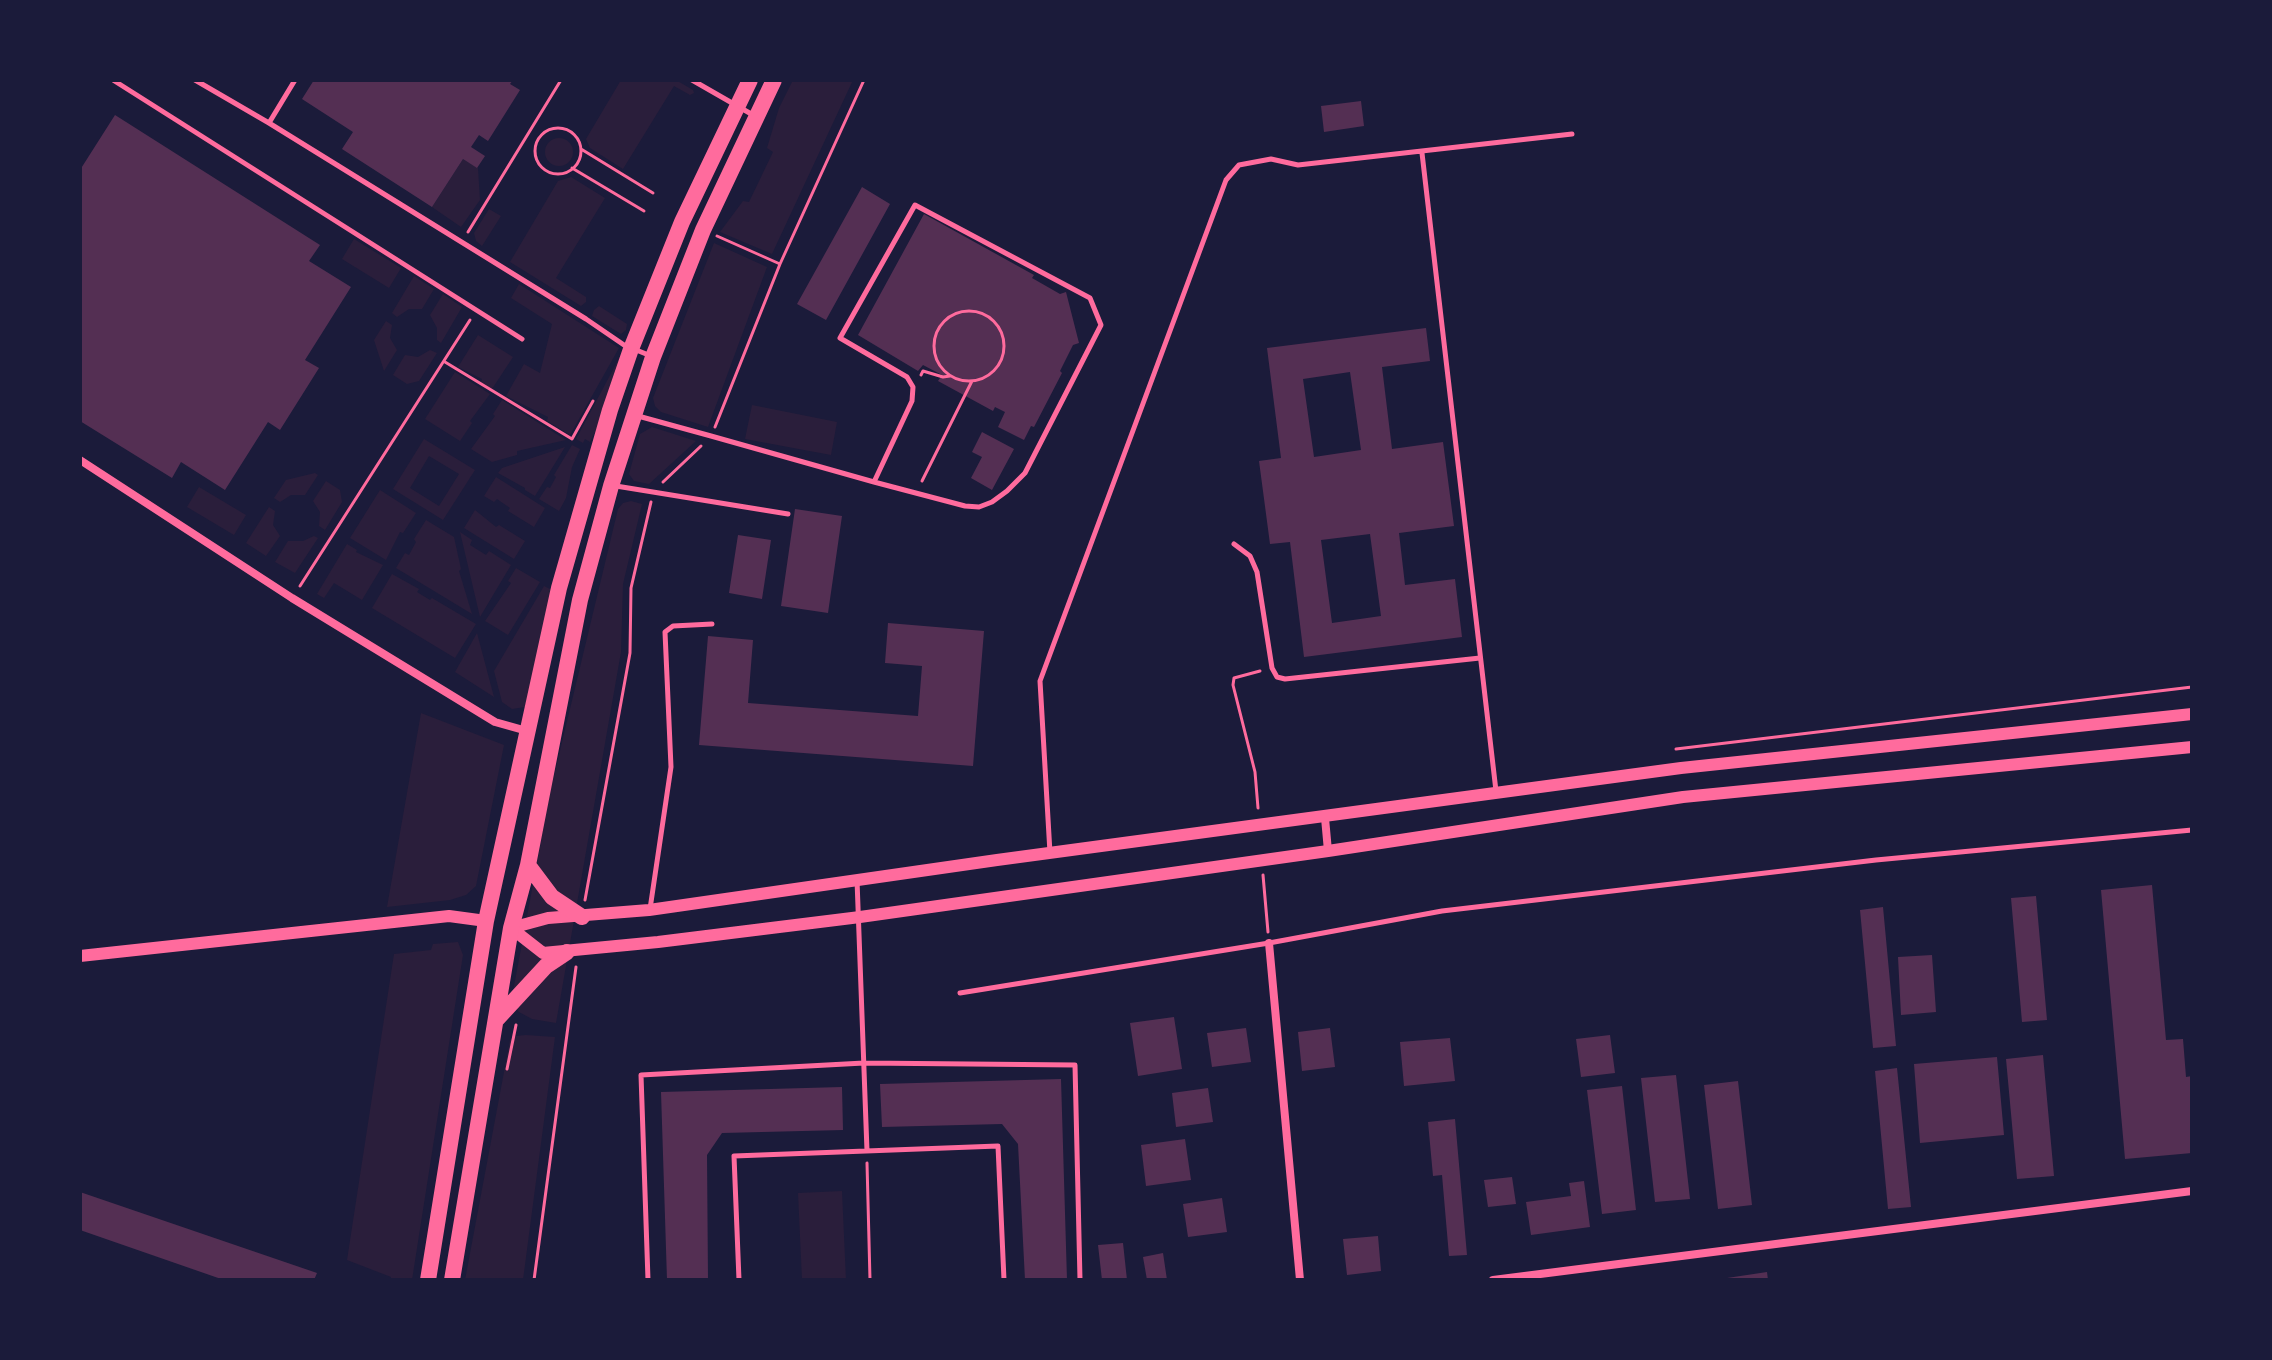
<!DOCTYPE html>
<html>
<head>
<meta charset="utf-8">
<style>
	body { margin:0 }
	#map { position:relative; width:2272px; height:1360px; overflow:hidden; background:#1b1b3a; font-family:"Golos Text",sans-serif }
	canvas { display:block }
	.frame { position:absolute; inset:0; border:82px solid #1b1b3a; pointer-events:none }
</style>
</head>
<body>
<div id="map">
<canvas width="2272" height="1360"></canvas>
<div class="frame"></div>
</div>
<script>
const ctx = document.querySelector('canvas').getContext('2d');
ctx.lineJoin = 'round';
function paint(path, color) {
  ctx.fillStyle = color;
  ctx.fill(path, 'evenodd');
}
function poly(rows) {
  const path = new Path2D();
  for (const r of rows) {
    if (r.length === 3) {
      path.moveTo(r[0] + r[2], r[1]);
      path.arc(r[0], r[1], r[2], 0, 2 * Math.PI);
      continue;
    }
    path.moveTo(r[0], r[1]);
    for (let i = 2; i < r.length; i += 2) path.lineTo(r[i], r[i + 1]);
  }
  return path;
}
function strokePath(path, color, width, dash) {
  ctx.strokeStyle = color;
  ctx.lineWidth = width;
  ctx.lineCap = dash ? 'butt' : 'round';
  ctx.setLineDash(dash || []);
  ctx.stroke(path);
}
const green = poly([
	[621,80,676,80,693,90,694,93,690,95,674,86,623,169,590,148,586,139],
	[793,80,853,80,772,254,720,232,743,201,749,202,773,152,767,148,779,108],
	[559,152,14],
	[463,159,478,168,480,200,461,227,432,207],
	[571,177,605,198,556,278,586,297,586,302,581,306,510,262,558,181],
	[489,209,501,216,482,246,476,241,474,233],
	[354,239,401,268,389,288,342,259],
	[714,243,767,267,708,427,661,412,655,406,653,398],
	[414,276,434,289,422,309,409,309,397,317,392,313],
	[519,284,619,348,570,435,547,421,548,417,506,396,524,364,540,373,552,324,511,298],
	[443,294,462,307,441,343,437,340,437,328,430,315],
	[599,306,627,324,626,330,621,334,592,316,594,310],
	[386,321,392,325,390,338,397,350,384,371,374,340],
	[478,335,513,357,492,389,481,382,482,379,458,367],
	[430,350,437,353,419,381,407,384,393,375,405,355,418,357],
	[623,351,610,402,590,442,585,439,583,443,576,439],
	[455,372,490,394,470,421,472,423,460,441,425,419],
	[502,400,566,440,517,451,517,455,492,462,471,449,495,416,493,414],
	[752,405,837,422,831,455,745,439],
	[652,427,696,441,649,484,634,481,629,474,640,434],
	[424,439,475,470,443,520,393,489],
	[429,456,459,474,439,506,410,488],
	[572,445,580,449,572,467,566,498,559,511,539,499,547,487,550,488,556,477,554,475],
	[565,447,535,496,525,490,525,488,498,473,502,468],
	[315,473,318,475,305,495,291,495,280,502,274,498,286,480],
	[496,477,545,508,534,527,508,511,510,508,497,499,494,502,484,496],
	[326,481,340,490,342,502,325,530,319,526,320,512,313,501],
	[199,487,246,515,234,535,187,507],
	[380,490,416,513,403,533,400,532,386,560,350,538],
	[631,501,642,504,623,584,621,652,556,1023,532,1019,519,1012,511,1002,551,788,618,509,623,503],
	[269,507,275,511,273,525,280,536,266,556,246,543],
	[475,510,496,527,499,525,525,541,514,559,464,528],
	[426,520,454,537,461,569,459,571,472,614,396,568,405,553,409,555,416,542,414,539],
	[460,532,472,540,470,545,486,555,489,551,511,565,480,617],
	[314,536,318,538,295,573,275,562,288,541,303,541],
	[347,544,357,550,356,552,383,565,362,600,334,583,324,598,317,594],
	[516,568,540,582,508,635,485,621,511,583,508,581],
	[392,574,419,589,417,592,430,600,432,598,476,624,455,658,372,608],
	[544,586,554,591,525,707,512,709,502,702,494,671],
	[477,633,494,697,455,672],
	[421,713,504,745,476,886,466,895,450,900,387,907],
	[458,942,463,955,412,1280,391,1280,391,1277,347,1260,394,954,431,950,433,944],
	[526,1035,555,1037,523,1280,465,1280,510,1040,516,1036],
	[842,1191,846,1280,802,1280,798,1193]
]);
const building = poly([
	[314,80,513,80,510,84,520,90,488,141,479,135,471,147,485,156,477,168,463,159,432,207,342,149,353,132,302,99],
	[1361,101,1364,126,1324,132,1321,106],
	[115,115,320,245,309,261,351,287,305,360,319,368,280,430,268,422,225,490,181,462,172,478,80,421,80,170],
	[862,187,890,204,826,320,797,304],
	[924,214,1034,275,1032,278,1060,294,1066,292,1079,343,1073,345,1060,371,1062,373,1034,427,1031,426,1024,440,998,427,1005,412,995,407,993,411,938,381,942,375,923,365,918,371,858,335],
	[1426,328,1430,361,1382,367,1392,449,1443,442,1454,526,1399,533,1405,585,1455,579,1462,637,1304,657,1290,542,1270,544,1259,461,1281,458,1267,348],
	[1350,372,1361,450,1314,457,1303,379],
	[1370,534,1381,616,1332,623,1321,540],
	[982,432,1014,449,992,490,971,478,982,457,972,452],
	[795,509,842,516,828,613,781,606],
	[738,535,771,540,762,599,729,593],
	[888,623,984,631,973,766,699,745,708,636,753,640,748,703,918,716,922,666,885,663],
	[2152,885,2166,1040,2183,1039,2186,1077,2192,1076,2192,1153,2125,1159,2101,890],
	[2036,896,2047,1020,2022,1022,2011,898],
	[1883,907,1896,1046,1873,1048,1860,910],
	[1932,955,1936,1012,1901,1015,1898,957],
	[1174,1017,1182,1069,1138,1076,1130,1023],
	[1246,1028,1251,1062,1212,1067,1207,1033],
	[1330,1028,1335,1067,1302,1071,1298,1032],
	[1610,1035,1615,1073,1581,1077,1576,1039],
	[1450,1038,1455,1081,1404,1086,1400,1042],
	[2043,1055,2054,1176,2017,1179,2006,1059],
	[1997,1057,2004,1135,1920,1143,1914,1064],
	[1897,1068,1911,1207,1888,1209,1875,1071],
	[1676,1075,1690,1199,1655,1202,1641,1078],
	[1061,1079,1067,1280,1025,1280,1018,1144,1002,1124,882,1127,880,1084],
	[1738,1081,1752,1205,1718,1209,1704,1085],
	[1622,1086,1636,1210,1602,1214,1587,1090],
	[842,1087,843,1130,722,1133,707,1155,708,1280,667,1280,661,1092],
	[1208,1088,1213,1122,1176,1127,1172,1093],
	[1455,1119,1467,1255,1449,1256,1442,1175,1433,1176,1428,1122],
	[1185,1139,1191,1180,1146,1186,1141,1145],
	[1512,1177,1516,1204,1488,1207,1484,1180],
	[1584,1181,1590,1227,1531,1235,1526,1202,1571,1196,1569,1183],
	[80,1192,317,1273,314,1280,224,1280,80,1230],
	[1222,1198,1227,1232,1188,1237,1183,1204],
	[1378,1236,1381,1271,1347,1275,1343,1239],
	[1123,1243,1127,1280,1102,1280,1098,1245],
	[1163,1253,1167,1280,1147,1280,1143,1257],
	[1767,1272,1768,1280,1727,1280,1727,1278]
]);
const path = poly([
	[558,151,23],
	[581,149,653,193],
	[572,168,644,211],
	[468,232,561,80],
	[717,236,780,264],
	[969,346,35],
	[445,362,572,439,593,401],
	[921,375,923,371,943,377,950,376],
	[715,427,780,264,864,80],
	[922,481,972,381],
	[663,482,701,446],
	[300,586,470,320],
	[1676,749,2192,687],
	[1258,808,1255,772,1233,685,1234,678,1260,671],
	[1263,875,1268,932],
	[585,900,630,653,631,588,651,502],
	[507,1069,516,1025],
	[867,1163,870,1280],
	[534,1280,576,967]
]);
const service = poly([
	[113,80,522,339],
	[195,80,269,123],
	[295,80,269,123,586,319,624,345,651,356],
	[692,80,753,115],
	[1422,153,1496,791],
	[638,416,711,436,874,482,965,506,979,507,992,502,1007,491,1025,473,1101,325,1090,298,915,205,840,338,907,377,913,387,912,401,874,482],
	[616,486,788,514],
	[1234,544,1250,556,1257,572,1272,668,1277,677,1285,679,1480,658],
	[1050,853,1040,681,1226,180,1239,165,1271,159,1298,165,1572,134],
	[857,880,867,1151],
	[650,909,671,767,665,632,673,626,712,624],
	[960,993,1269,943,1442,911,1876,860,2192,830],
	[648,1280,641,1075,864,1063,1075,1065,1080,1280],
	[739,1280,734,1156,998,1146,1004,1280]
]);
const minor = poly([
	[80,460,292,598,495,722,527,731],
	[1325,818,1328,851],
	[1269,943,1300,1280],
	[1493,1280,2192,1191]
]);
const tertiary = poly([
	[511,928,543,953,658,942,860,917,1328,851,1683,797,2192,747],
	[511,928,548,918,649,910,997,860,1681,768,2192,714],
	[80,956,449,916,486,921]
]);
const primary = poly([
	[528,865,552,897,582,917],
	[497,1019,546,966,567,952],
	[428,1280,486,921,559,588,610,410,631,349,682,222,750,80],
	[452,1280,511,928,528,865,580,600,611,486,653,357,703,230,774,80]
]);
paint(green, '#2a1e3b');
paint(building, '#542f53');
strokePath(path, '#ff6b9d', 3);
strokePath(service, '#ff6b9d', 5);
strokePath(minor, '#ff6b9d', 8);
strokePath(tertiary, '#ff6b9d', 12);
strokePath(primary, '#ff6b9d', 16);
</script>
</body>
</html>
